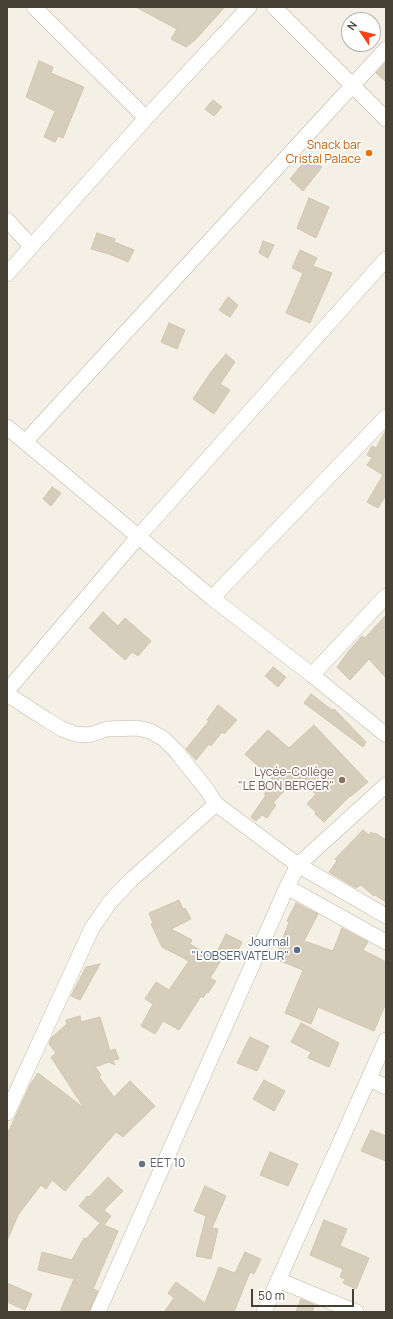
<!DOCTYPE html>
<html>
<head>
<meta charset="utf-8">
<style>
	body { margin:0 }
	#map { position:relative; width:393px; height:1319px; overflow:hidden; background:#f4f0e5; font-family:Manrope,sans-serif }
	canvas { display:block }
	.frame { position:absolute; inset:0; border:8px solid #474034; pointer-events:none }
	.north { position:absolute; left:341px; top:12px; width:40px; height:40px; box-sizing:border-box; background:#fff; border:1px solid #b5b3ae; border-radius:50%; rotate:305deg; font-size:11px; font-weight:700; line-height:16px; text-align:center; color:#474034 }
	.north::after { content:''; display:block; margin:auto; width:14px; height:18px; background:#ff4211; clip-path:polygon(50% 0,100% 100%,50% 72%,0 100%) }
	.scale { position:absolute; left:251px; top:1289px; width:103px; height:18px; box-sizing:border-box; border:2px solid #474034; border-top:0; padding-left:5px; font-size:12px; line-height:14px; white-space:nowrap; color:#474034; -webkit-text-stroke:3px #fff; paint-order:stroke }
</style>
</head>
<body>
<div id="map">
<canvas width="393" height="1319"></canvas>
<div class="frame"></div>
<div class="north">N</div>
<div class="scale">50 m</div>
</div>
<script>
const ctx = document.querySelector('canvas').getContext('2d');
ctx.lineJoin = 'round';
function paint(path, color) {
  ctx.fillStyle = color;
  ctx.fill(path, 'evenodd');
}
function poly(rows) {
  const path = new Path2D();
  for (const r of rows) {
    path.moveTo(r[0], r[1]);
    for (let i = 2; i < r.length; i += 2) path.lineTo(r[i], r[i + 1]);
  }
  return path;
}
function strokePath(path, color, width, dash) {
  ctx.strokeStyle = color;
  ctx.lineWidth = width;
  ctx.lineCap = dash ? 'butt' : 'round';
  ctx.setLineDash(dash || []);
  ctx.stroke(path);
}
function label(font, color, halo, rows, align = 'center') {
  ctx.font = font + ' Manrope,sans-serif';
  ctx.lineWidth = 3.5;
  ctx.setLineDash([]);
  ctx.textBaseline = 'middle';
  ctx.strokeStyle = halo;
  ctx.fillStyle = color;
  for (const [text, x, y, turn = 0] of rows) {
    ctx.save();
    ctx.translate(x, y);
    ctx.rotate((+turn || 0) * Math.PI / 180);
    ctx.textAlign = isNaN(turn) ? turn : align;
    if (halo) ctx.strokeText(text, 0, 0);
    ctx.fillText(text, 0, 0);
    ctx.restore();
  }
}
const building = poly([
	[136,7,225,7,195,40,186,47,171,39,177,29,136,7],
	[39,61,53,67,51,73,84,87,63,138,58,136,55,142,44,137,55,111,26,97,39,61],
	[386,62,386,82,376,73,386,62],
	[213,100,222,107,214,116,205,109,213,100],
	[309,156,322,167,303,191,290,179,309,156],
	[309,198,329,207,316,238,297,228,309,198],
	[97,233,115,239,114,242,134,250,128,262,109,254,91,249,97,233],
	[263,241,274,245,268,258,259,253,263,241],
	[300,250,317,258,313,266,332,273,310,323,286,313,303,273,292,268,300,250],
	[228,297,238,305,230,317,219,310,228,297],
	[169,323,185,330,177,349,161,342,169,323],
	[226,354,235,362,220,384,230,390,214,414,193,399,211,372,226,354],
	[386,430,386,495,378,508,367,502,383,475,367,465,372,458,367,455,372,446,376,448,386,430],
	[52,487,61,493,51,506,43,499,52,487],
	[103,612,118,626,125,618,151,641,138,656,132,652,125,660,89,628,103,612],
	[386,615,386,678,369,659,350,680,337,667,348,652,362,636,365,638,386,615],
	[273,667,286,677,278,687,265,676,273,667],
	[311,694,332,710,334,709,338,713,366,742,363,747,304,703,311,694],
	[218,705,237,720,224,734,222,732,211,746,209,744,196,760,186,749,209,721,207,720,218,705],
	[314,725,368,782,351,796,350,796,324,822,315,814,316,812,307,804,316,794,296,778,273,803,276,805,267,818,262,815,256,821,251,817,266,795,264,794,275,782,245,754,268,730,289,748,314,725],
	[363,830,369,835,371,832,374,834,375,833,386,840,386,902,375,895,374,896,361,885,356,888,329,872,337,861,335,859,363,830],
	[179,900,183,909,185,908,191,919,171,929,192,940,190,944,220,962,210,978,216,981,208,993,207,992,203,998,201,996,179,1030,163,1021,155,1034,141,1026,153,1004,145,999,156,982,169,990,189,961,162,947,151,924,153,923,149,913,179,900],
	[296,903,318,914,304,941,333,951,342,928,368,942,363,950,386,962,386,1003,374,1031,318,1007,311,1024,285,1013,303,970,275,959,289,922,287,921,296,903],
	[226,934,242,942,234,958,218,950,226,934],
	[100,964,80,1000,71,996,86,967,100,964],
	[80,1016,81,1022,100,1017,110,1051,115,1049,119,1059,113,1060,115,1065,109,1062,95,1067,101,1075,99,1077,114,1097,130,1081,155,1106,123,1137,116,1132,65,1191,52,1180,46,1189,41,1185,18,1215,7,1241,7,1135,30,1085,38,1073,84,1108,51,1057,56,1053,49,1044,51,1038,67,1024,66,1020,80,1016],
	[301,1023,339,1043,329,1067,308,1058,311,1052,291,1042,301,1023],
	[250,1037,269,1046,257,1071,237,1063,250,1037],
	[264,1080,285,1091,274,1111,253,1099,264,1080],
	[371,1130,386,1136,386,1161,361,1151,371,1130],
	[270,1152,298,1164,288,1186,260,1175,270,1152],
	[108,1177,123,1191,104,1210,111,1216,104,1225,118,1231,93,1289,98,1291,89,1312,60,1312,74,1279,38,1270,42,1252,72,1260,84,1238,86,1239,100,1223,79,1206,87,1196,89,1197,108,1177],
	[205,1186,226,1196,212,1228,218,1229,211,1259,196,1256,206,1216,194,1211,205,1186],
	[324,1220,347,1229,340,1246,369,1258,356,1289,343,1283,345,1279,340,1277,343,1269,310,1255,324,1220],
	[245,1252,261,1259,254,1274,250,1272,234,1312,164,1312,174,1298,168,1293,176,1282,205,1303,219,1267,235,1273,245,1252],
	[7,1283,32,1294,25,1310,7,1302,7,1283],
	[301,1299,315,1305,312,1312,296,1312,301,1299]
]);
const minor = poly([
	[34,7,146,118],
	[274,7,386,119],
	[7,220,31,246],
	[7,274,146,118,249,7],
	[7,427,212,598,312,675,386,735],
	[25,442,386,49],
	[212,598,386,417],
	[312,675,386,596],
	[7,691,138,537,386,259],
	[7,694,47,720,62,729,75,734,89,735,107,729,137,728,150,731,164,739,176,751,207,790,216,804,298,865,386,916],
	[287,887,386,942],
	[369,1079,386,1087],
	[7,1113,92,928,110,902,131,880,216,804],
	[278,1280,356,1312],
	[98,1312,287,887,298,865,386,785],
	[264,1312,386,1040]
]);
const markers = [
	[369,153,4,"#e8710a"],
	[342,780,4,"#8d6e63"],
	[297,950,4,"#5c6f8a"],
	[142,1164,4,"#6b7280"]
];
const foodNames = [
	["Snack bar",361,146],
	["Cristal Palace",361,160]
];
const educationNames = [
	["Lycée-Collège",334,773],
	["\"LE BON BERGER\"",334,787]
];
const serviceNames = [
	["Journal",289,943],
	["\"L'OBSERVATEUR\"",289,957]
];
const worshipNames = [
	["EET 10",150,1164]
];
paint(building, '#d6cdba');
strokePath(building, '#d1c5ac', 1);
strokePath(minor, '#c0b9a7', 16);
strokePath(minor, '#fff', 15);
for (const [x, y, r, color] of markers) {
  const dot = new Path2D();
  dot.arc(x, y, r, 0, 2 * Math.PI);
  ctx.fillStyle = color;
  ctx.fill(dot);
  strokePath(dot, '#fff', 1.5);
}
label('12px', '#c56008', '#fff', foodNames, 'right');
label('12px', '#785e54', '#fff', educationNames, 'right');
label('12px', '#4e5e75', '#fff', serviceNames, 'right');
label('12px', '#5b616d', '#fff', worshipNames, 'left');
</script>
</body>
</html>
